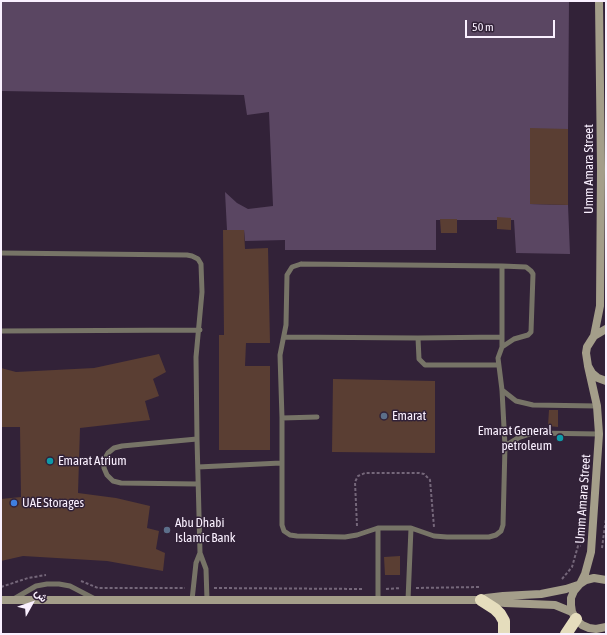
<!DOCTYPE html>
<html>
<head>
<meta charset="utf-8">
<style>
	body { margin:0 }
	#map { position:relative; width:607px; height:635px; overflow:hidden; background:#322238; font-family:"Asap Condensed",Vazirmatn,sans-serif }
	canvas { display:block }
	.frame { position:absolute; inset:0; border:2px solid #faf0ff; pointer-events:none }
	.north { position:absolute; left:12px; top:583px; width:40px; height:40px; -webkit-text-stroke:3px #322238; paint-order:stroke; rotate:50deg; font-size:11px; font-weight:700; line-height:16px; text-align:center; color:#faf0ff }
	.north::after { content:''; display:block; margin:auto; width:14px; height:18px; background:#faf0ff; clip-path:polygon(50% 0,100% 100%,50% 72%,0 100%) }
	.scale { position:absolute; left:465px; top:20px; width:90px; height:18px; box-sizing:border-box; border:2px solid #faf0ff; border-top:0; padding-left:5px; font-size:12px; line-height:14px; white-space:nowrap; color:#faf0ff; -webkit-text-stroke:3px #322238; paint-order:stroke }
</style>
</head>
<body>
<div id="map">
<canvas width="607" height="635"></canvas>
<div class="frame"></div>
<div class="north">ش</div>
<div class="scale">50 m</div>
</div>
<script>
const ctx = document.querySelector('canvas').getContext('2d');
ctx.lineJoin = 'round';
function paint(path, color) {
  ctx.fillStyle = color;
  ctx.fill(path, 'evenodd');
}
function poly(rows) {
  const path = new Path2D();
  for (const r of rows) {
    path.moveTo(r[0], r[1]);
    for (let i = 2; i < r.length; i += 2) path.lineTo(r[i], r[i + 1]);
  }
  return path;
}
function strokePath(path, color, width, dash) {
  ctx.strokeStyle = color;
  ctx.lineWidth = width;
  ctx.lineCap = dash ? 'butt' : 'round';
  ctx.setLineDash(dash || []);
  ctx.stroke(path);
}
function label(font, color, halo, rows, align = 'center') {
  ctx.font = font + ' "Asap Condensed",sans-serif';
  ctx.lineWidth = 3;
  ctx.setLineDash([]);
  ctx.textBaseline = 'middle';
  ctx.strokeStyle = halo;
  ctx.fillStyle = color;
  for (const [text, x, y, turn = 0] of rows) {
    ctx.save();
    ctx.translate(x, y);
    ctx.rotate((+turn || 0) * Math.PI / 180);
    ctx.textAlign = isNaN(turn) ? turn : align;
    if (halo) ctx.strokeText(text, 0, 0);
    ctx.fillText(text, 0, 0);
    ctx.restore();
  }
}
const green = poly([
	[1,1,569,1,568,129,530,129,530,204,568,205,570,254,516,253,514,220,436,220,436,250,285,250,285,240,245,241,244,230,227,230,225,192,237,203,248,209,273,206,269,112,247,115,244,95,1,91]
]);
const building = poly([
	[530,128,568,129,568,205,530,204],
	[497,217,511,218,511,230,497,229],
	[440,219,457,219,457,233,441,233],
	[223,230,244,230,245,249,268,248,270,343,246,343,245,366,270,366,270,450,219,450,219,335,224,335],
	[159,354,166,372,153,379,159,396,145,401,150,420,80,428,78,493,116,498,150,506,147,528,159,531,156,549,165,553,163,571,107,561,23,556,1,561,1,499,21,497,20,427,1,427,1,368,16,372,94,368],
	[333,379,435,381,435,453,332,452],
	[549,410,558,410,558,427,548,426],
	[400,556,400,575,385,575,384,557]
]);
const path = poly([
	[357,526,355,482,358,476,365,473,419,473,424,474,430,480,434,527],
	[602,548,606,518],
	[562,579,572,567,578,546,581,546],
	[81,581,98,588,185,588],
	[1,587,28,578,46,575],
	[214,588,363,589],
	[416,588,479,587],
	[386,589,401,588]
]);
const lane = poly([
	[1,253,187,255,192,256,198,259,201,264,202,292,196,357,197,439,200,553,206,569,207,600],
	[301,264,502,266,526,267,531,271,533,274,531,332,528,335,514,339,502,347,498,358,502,390,505,446,503,525,501,531,496,535,489,537,447,537,434,536,411,528,378,528,357,535,345,537,297,536,290,535,284,531,282,525,282,418,280,355,286,325,287,275,292,267,301,264],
	[502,266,502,347],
	[1,331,200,330],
	[284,337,418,338,502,337],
	[418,338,419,359,425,365,498,365],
	[502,390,516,401,533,405,597,406],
	[282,418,317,417],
	[197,439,122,446,114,448,108,453,104,460,104,468,107,475,113,481,121,483,198,484],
	[505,446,518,438,533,433,599,434],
	[198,467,281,463],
	[378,528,378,600],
	[12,600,36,586,47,584,59,584,70,586,95,599],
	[192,600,196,563,200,553],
	[408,600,411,528]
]);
const secondary = poly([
	[606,329,594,336,587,347,586,353,588,366,592,373,598,378,606,381],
	[594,336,600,306,601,169,599,1],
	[606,580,594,578,586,580,580,584,574,591,571,598,571,605,572,612,576,619,582,625,589,628,596,629,606,627],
	[580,584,585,574,591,552,599,434,597,406,588,366],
	[486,598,503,596,541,594,566,589,578,585],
	[1,600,481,600,505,603,555,605,572,612]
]);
const highway = poly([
	[481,600,495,609,500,614,504,621,504,634],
	[566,634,576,619]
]);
const markers = [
	[384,416,4,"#5c6f8a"],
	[560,438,4,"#0f9aa8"],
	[50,461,4,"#0f9aa8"],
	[14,503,4,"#3f7fe0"],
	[167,530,4,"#5c6f8a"]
];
const streetNames = [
	["Umm Amara Street",589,169,-90],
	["Umm Amara Street",583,499,-86]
];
const poiNames = [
	["Emarat",392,416],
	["Emarat General",552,431,"right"],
	["petroleum",552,446,"right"],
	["Emarat Atrium",58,461],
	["UAE Storages",22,503],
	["Abu Dhabi",175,523],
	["Islamic Bank",175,538]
];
paint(green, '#5a4662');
paint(building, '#5a3e33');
strokePath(path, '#75677a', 2, [3, 2]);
strokePath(lane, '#777467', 5);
strokePath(secondary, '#a49e8a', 8);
strokePath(highway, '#e5ddbd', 12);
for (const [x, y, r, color] of markers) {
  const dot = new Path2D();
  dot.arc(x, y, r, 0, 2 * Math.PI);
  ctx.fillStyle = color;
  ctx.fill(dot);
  strokePath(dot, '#322238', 1.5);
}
label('13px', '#faf0ff', '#322238', streetNames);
label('13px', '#faf0ff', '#322238', poiNames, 'left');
</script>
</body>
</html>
